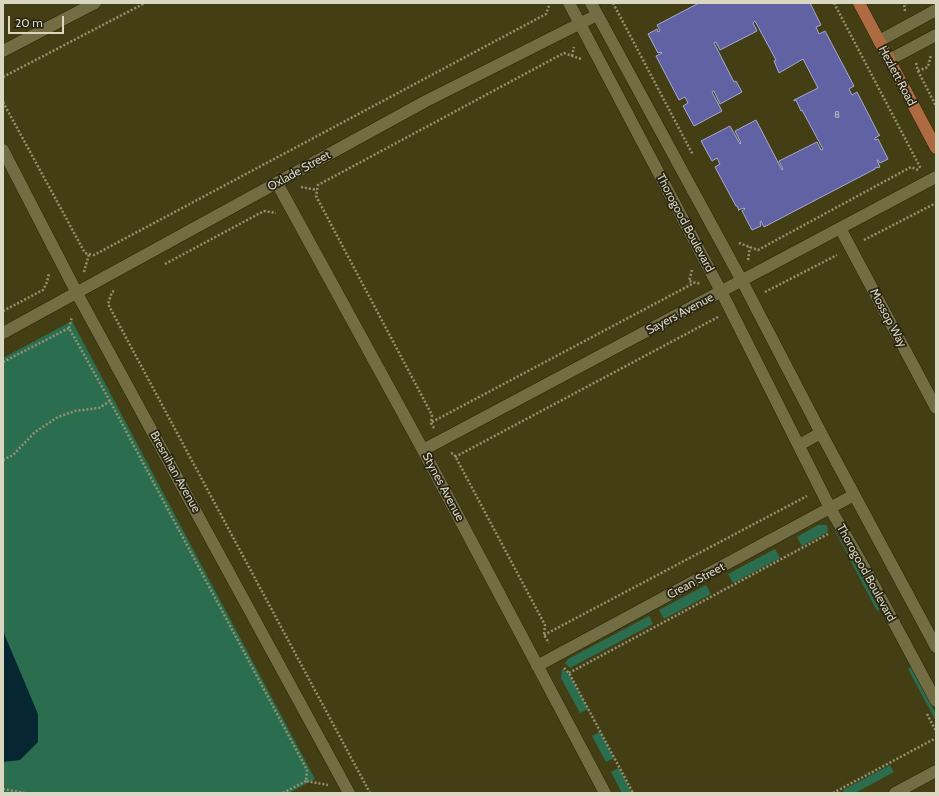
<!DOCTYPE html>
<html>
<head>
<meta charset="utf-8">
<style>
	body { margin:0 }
	#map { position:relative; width:939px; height:796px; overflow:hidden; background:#443e15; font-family:Cabin,sans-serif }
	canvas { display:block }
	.frame { position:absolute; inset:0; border:4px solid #d9d7c0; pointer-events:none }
	.scale { position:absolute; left:8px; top:16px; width:56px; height:18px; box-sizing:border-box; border:2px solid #d9d7c0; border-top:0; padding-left:5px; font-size:12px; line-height:14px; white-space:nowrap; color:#d9d7c0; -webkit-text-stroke:3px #272413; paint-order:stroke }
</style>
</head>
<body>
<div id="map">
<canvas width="939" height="796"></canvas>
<div class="frame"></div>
<div class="scale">20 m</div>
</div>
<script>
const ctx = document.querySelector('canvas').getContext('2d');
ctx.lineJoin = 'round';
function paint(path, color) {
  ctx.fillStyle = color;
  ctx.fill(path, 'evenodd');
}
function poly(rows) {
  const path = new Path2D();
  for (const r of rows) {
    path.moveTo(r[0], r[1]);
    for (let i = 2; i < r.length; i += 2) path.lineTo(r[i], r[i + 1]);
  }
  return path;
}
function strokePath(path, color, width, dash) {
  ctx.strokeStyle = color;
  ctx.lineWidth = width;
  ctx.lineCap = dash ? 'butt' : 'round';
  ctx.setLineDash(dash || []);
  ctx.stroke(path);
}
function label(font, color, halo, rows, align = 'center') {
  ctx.font = font + ' Cabin,sans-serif';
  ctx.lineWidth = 3.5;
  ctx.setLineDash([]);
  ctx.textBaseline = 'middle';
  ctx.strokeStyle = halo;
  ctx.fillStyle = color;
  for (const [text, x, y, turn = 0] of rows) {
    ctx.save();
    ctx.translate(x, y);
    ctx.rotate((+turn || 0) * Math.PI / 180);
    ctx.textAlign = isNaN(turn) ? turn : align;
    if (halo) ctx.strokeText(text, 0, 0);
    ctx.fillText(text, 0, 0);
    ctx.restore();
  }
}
const green = poly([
	[72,321,315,779,289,793,3,793,3,358],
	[818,525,827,525,828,532,802,546,797,537],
	[836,529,840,533,880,609,877,611,835,531],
	[775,549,780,558,733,583,728,574],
	[706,585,711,594,664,619,659,610],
	[649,616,653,624,570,668,565,663,568,659],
	[911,667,936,714,936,721,908,669],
	[562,669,569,674,588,709,580,713,561,678],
	[600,732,614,758,606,762,592,736],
	[890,765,894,772,855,793,844,793,843,790],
	[619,768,632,793,622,793,611,772]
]);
const water = poly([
	[3,631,38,714,38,742,20,760,3,762]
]);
const building = poly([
	[699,3,810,3,821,25,816,27,819,34,825,31,854,86,849,89,852,95,857,92,879,135,880,135,875,138,875,140,878,139,888,159,880,163,878,160,877,160,880,167,875,168,875,169,764,227,761,221,760,222,761,226,752,230,742,211,745,209,744,208,738,210,739,210,737,206,736,206,715,167,720,164,717,158,712,161,701,141,730,126,740,144,741,143,735,131,756,120,782,170,783,169,779,161,817,142,821,150,823,149,802,110,801,111,796,100,794,101,794,100,818,88,803,59,779,73,774,61,776,60,755,21,753,23,757,31,720,50,716,42,714,43,734,82,736,81,742,92,720,104,714,91,712,92,722,111,694,126,683,106,688,103,685,97,679,100,656,56,662,53,661,52,658,53,648,34,657,29,658,32,660,31,657,25,699,3]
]);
const path = poly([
	[613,3,693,155],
	[834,3,921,169],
	[905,11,904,4,906,3],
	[572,56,574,47],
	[916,63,918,71,936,106],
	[918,71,928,67,931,55],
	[3,77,145,3],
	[3,102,85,253,94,255,546,14,550,3],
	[301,187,317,190],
	[864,240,936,203],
	[739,243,758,250,911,167,918,170],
	[748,260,750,247],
	[165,264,264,211,276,213],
	[692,270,689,281,701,284],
	[84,272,89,254],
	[114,291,112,292,108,304,370,793],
	[765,292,837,255],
	[3,311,43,290,47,282,49,273],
	[69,328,72,317],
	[3,362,69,328,110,401,307,770,306,781,328,785],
	[432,422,694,283],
	[434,428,431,423,432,415,316,196,318,185,564,53,581,59],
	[451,453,454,454,545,625,544,635,549,643],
	[455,457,718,317],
	[3,460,13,455,35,432,58,417,75,411,99,408,110,401],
	[544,635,807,496],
	[564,668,569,673,633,793],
	[569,673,828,534],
	[927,714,936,731],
	[3,789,25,793],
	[283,793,306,781],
	[833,793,936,738]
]);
const minor = poly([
	[569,3,724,297,830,508,869,576,936,701],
	[591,3,742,281,821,433,936,647],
	[879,41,936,10],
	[3,51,95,3],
	[889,60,936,35],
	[3,150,80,299,349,793],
	[277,183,423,450,605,793],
	[840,228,936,408],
	[3,333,426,101,597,15],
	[799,445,821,433],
	[423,450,936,177],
	[537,666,854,495],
	[895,793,936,771]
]);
const major = poly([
	[859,3,936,148]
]);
const numberNames = [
	["8",837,115]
];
const streetNames = [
	["Hezlett Road",897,76,62],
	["Oxlade Street",299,171,-29],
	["Thorogood Boulevard",685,223,62],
	["Sayers Avenue",680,314,-28],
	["Mossop Way",888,318,62],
	["Bresnihan Avenue",175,472,61],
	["Stynes Avenue",443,487,62],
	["Thorogood Boulevard",866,573,61],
	["Crean Street",696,581,-28]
];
paint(green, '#2a6e4f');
paint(water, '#062731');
paint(building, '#6062a3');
strokePath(building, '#a6aad4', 1);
strokePath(minor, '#292405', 13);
strokePath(major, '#292405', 13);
strokePath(path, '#959172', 2.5, [2, 2]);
strokePath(minor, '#736d44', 12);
strokePath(major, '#ae6b42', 12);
label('10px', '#bbbab9', null, numberNames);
label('12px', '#d9d7c0', '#272413', streetNames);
</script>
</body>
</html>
